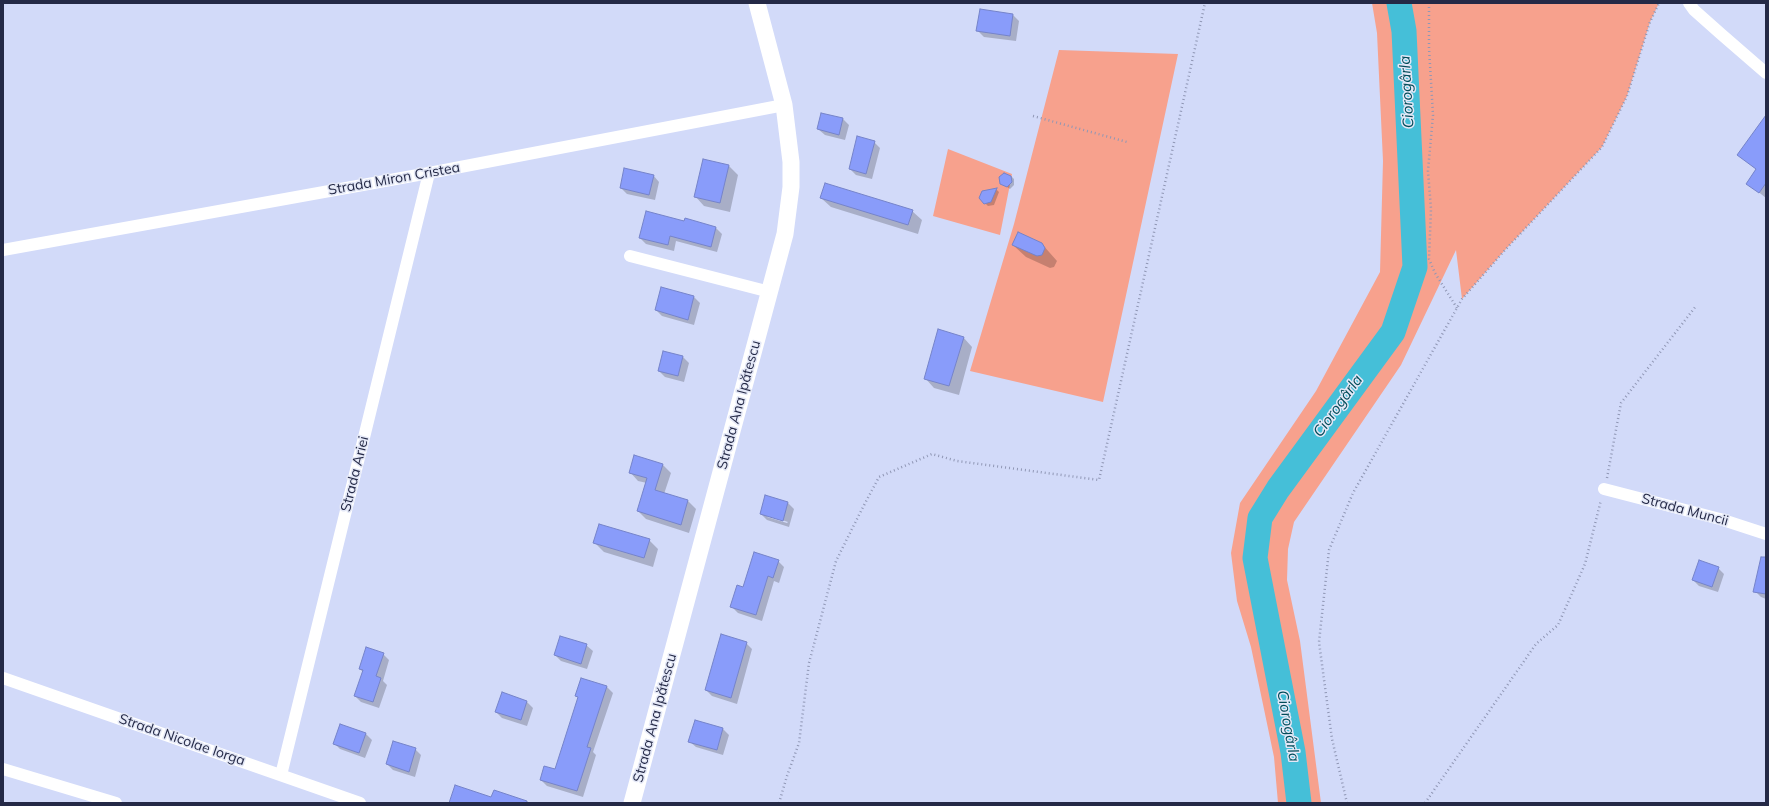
<!DOCTYPE html>
<html>
<head>
<meta charset="utf-8">
<style>
	body { margin:0 }
	#map { position:relative; width:1769px; height:806px; overflow:hidden; background:#d2daf9; font-family:Mulish,sans-serif }
	canvas { display:block }
	.frame { position:absolute; inset:0; border:4px solid #242946; pointer-events:none }
</style>
</head>
<body>
<div id="map">
<canvas width="1769" height="806"></canvas>
<div class="frame"></div>
</div>
<script>
const ctx = document.querySelector('canvas').getContext('2d');
ctx.lineJoin = 'round';
function paint(path, color) {
  ctx.fillStyle = color;
  ctx.fill(path, 'evenodd');
}
function poly(rows) {
  const path = new Path2D();
  for (const r of rows) {
    path.moveTo(r[0], r[1]);
    for (let i = 2; i < r.length; i += 2) path.lineTo(r[i], r[i + 1]);
  }
  return path;
}
function strokePath(path, color, width, dash) {
  ctx.strokeStyle = color;
  ctx.lineWidth = width;
  ctx.lineCap = dash ? 'butt' : 'round';
  ctx.setLineDash(dash || []);
  ctx.stroke(path);
}
function label(font, color, halo, rows, align = 'center') {
  ctx.font = font + ' Mulish,sans-serif';
  ctx.lineWidth = 3;
  ctx.setLineDash([]);
  ctx.textBaseline = 'middle';
  ctx.strokeStyle = halo;
  ctx.fillStyle = color;
  for (const [text, x, y, turn = 0] of rows) {
    ctx.save();
    ctx.translate(x, y);
    ctx.rotate((+turn || 0) * Math.PI / 180);
    ctx.textAlign = isNaN(turn) ? turn : align;
    if (halo) ctx.strokeText(text, 0, 0);
    ctx.fillText(text, 0, 0);
    ctx.restore();
  }
}
const green = poly([
	[1372,3,1659,3,1650,22,1627,96,1602,147,1505,250,1462,299,1456,250,1401,365,1294,522,1288,549,1287,580,1300,641,1321,803,1278,803,1274,757,1251,647,1237,601,1231,553,1240,503,1316,391,1380,272,1383,161,1377,33],
	[1059,50,1178,54,1103,402,970,371,1014,224],
	[948,149,1012,174,1000,235,933,216]
]);
const shadow = poly([
	[1013,15,1019,21,1016,41,984,37,978,31],
	[1766,117,1766,198,1747,183,1757,170,1738,155],
	[843,119,849,125,845,140,825,135,818,129],
	[874,142,880,148,872,179,856,175,850,169],
	[729,166,738,175,730,212,704,206,695,196],
	[653,175,659,182,655,200,627,194,621,188],
	[1011,176,1014,179,1014,185,1010,189,1001,183],
	[996,189,999,192,994,205,988,206,985,203],
	[821,198,912,211,922,220,918,234,831,207],
	[685,222,716,228,722,234,717,252,676,241,674,251,646,244,640,238],
	[1042,244,1057,261,1054,267,1050,268,1026,257,1013,245],
	[662,288,694,297,700,303,694,325,662,316,656,310],
	[963,337,972,347,959,395,934,388,925,378],
	[683,357,689,363,684,382,665,377,659,371],
	[662,464,671,473,664,494,688,501,696,509,689,533,646,519,638,511,647,483,638,481,630,472],
	[766,496,788,503,794,509,789,527,767,520,761,514],
	[767,515,788,522,787,523,767,517],
	[649,540,658,549,653,567,604,552,595,543],
	[778,561,784,567,779,583,774,581,762,621,738,613,732,607,744,589],
	[1766,561,1766,599,1761,597,1755,591],
	[1718,568,1724,574,1718,592,1699,586,1693,580],
	[746,643,752,649,737,704,712,696,706,690],
	[586,645,593,651,587,669,561,661,555,655],
	[383,654,389,660,383,681,387,685,379,708,361,702,355,696,363,672,360,669],
	[581,679,607,687,613,693,593,752,596,755,583,797,547,786,541,780,556,771,579,698,576,695],
	[527,702,533,708,527,726,502,718,496,712],
	[340,725,366,734,372,740,365,758,340,749,334,743],
	[723,729,729,735,723,755,696,747,689,741],
	[415,749,421,755,415,777,393,770,387,764]
]);
const river = poly([
	[1299,803,1293,752,1255,558,1260,518,1278,489,1393,332,1415,267,1404,31,1399,3]
]);
const building = poly([
	[980,9,1013,14,1010,36,976,31,980,9],
	[821,113,843,118,839,135,817,129,821,113],
	[1766,115,1766,183,1759,193,1746,184,1756,169,1737,155,1766,115],
	[857,136,875,141,866,174,849,169,857,136],
	[703,159,729,165,720,203,694,197,703,159],
	[624,168,654,175,649,195,620,188,624,168],
	[1004,173,1011,176,1012,182,1007,187,1000,184,999,177,1004,173],
	[825,183,913,210,908,225,820,198,825,183],
	[997,188,991,202,984,204,979,198,982,191,997,188],
	[646,211,684,221,685,218,716,227,711,247,670,236,668,245,639,238,646,211],
	[1018,232,1042,243,1045,248,1042,255,1037,256,1012,245,1018,232],
	[661,287,694,296,688,320,655,310,661,287],
	[938,329,964,337,949,386,924,379,938,329],
	[663,351,683,356,678,376,658,371,663,351],
	[634,455,663,464,655,490,688,500,681,525,637,511,647,478,629,473,634,455],
	[765,495,788,502,783,521,760,514,765,495],
	[599,524,650,539,644,558,593,543,599,524],
	[754,552,779,560,773,578,768,576,756,615,730,607,737,585,743,587,754,552],
	[1761,557,1766,557,1766,594,1753,592,1761,557],
	[1699,560,1719,567,1712,587,1692,580,1699,560],
	[721,634,747,642,731,698,705,690,721,634],
	[560,636,587,644,581,664,554,655,560,636],
	[366,647,384,653,376,676,381,678,373,702,354,696,363,670,359,669,366,647],
	[581,678,607,686,587,747,591,748,577,791,540,780,544,766,555,769,578,697,575,696,581,678],
	[502,692,527,701,521,720,495,712,502,692],
	[695,720,723,728,717,750,688,742,695,720],
	[340,724,366,733,359,753,333,744,340,724],
	[393,741,416,748,409,772,386,764,393,741],
	[455,785,491,797,494,790,527,801,527,803,449,803,455,785]
]);
const path = poly([
	[1429,3,1429,48,1433,115,1428,171,1431,209,1429,259,1435,273,1457,308],
	[1033,116,1127,142],
	[1607,478,1621,403,1696,306],
	[779,803,787,776,799,743,809,663,836,561,862,509,879,477,932,454,957,461,1099,480,1205,3],
	[1347,803,1332,739,1319,642,1329,550,1353,493,1462,299,1505,250,1602,147,1627,96,1650,22,1659,3],
	[1425,803,1536,644,1558,625,1585,564,1601,500]
]);
const minor = poly([
	[1689,3,1694,10,1721,34,1766,73],
	[3,250,429,173,784,105],
	[630,256,770,292],
	[1604,489,1720,519,1766,534],
	[3,678,360,803],
	[3,769,116,803],
	[281,775,429,173]
]);
const secondary = poly([
	[632,803,785,234,791,187,791,162,784,105,757,3]
]);
const streetNames = [
	["Strada Miron Cristea",394,179,-10],
	["Strada Ana Ipătescu",739,405,-75],
	["Strada Ariei",355,474,-76],
	["Strada Muncii",1685,510,15],
	["Strada Ana Ipătescu",655,718,-75],
	["Strada Nicolae Iorga",182,740,19]
];
const waterNames = [
	["Ciorogârla",1407,92,-93],
	["Ciorogârla",1338,406,-54],
	["Ciorogârla",1288,726,80]
];
paint(green, '#f7a18d');
paint(shadow, '#0003');
strokePath(river, '#45bfd8', 25);
paint(building, '#899cfa');
strokePath(building, '#7583c9', 1);
strokePath(path, '#9097b5', 2.5, [1, 3]);
strokePath(minor, '#fff', 12);
strokePath(secondary, '#fff', 17);
label('14px', '#242946', '#e4e8f7', streetNames);
label('italic 15px', '#004c59', '#e4e8f7', waterNames);
</script>
</body>
</html>
